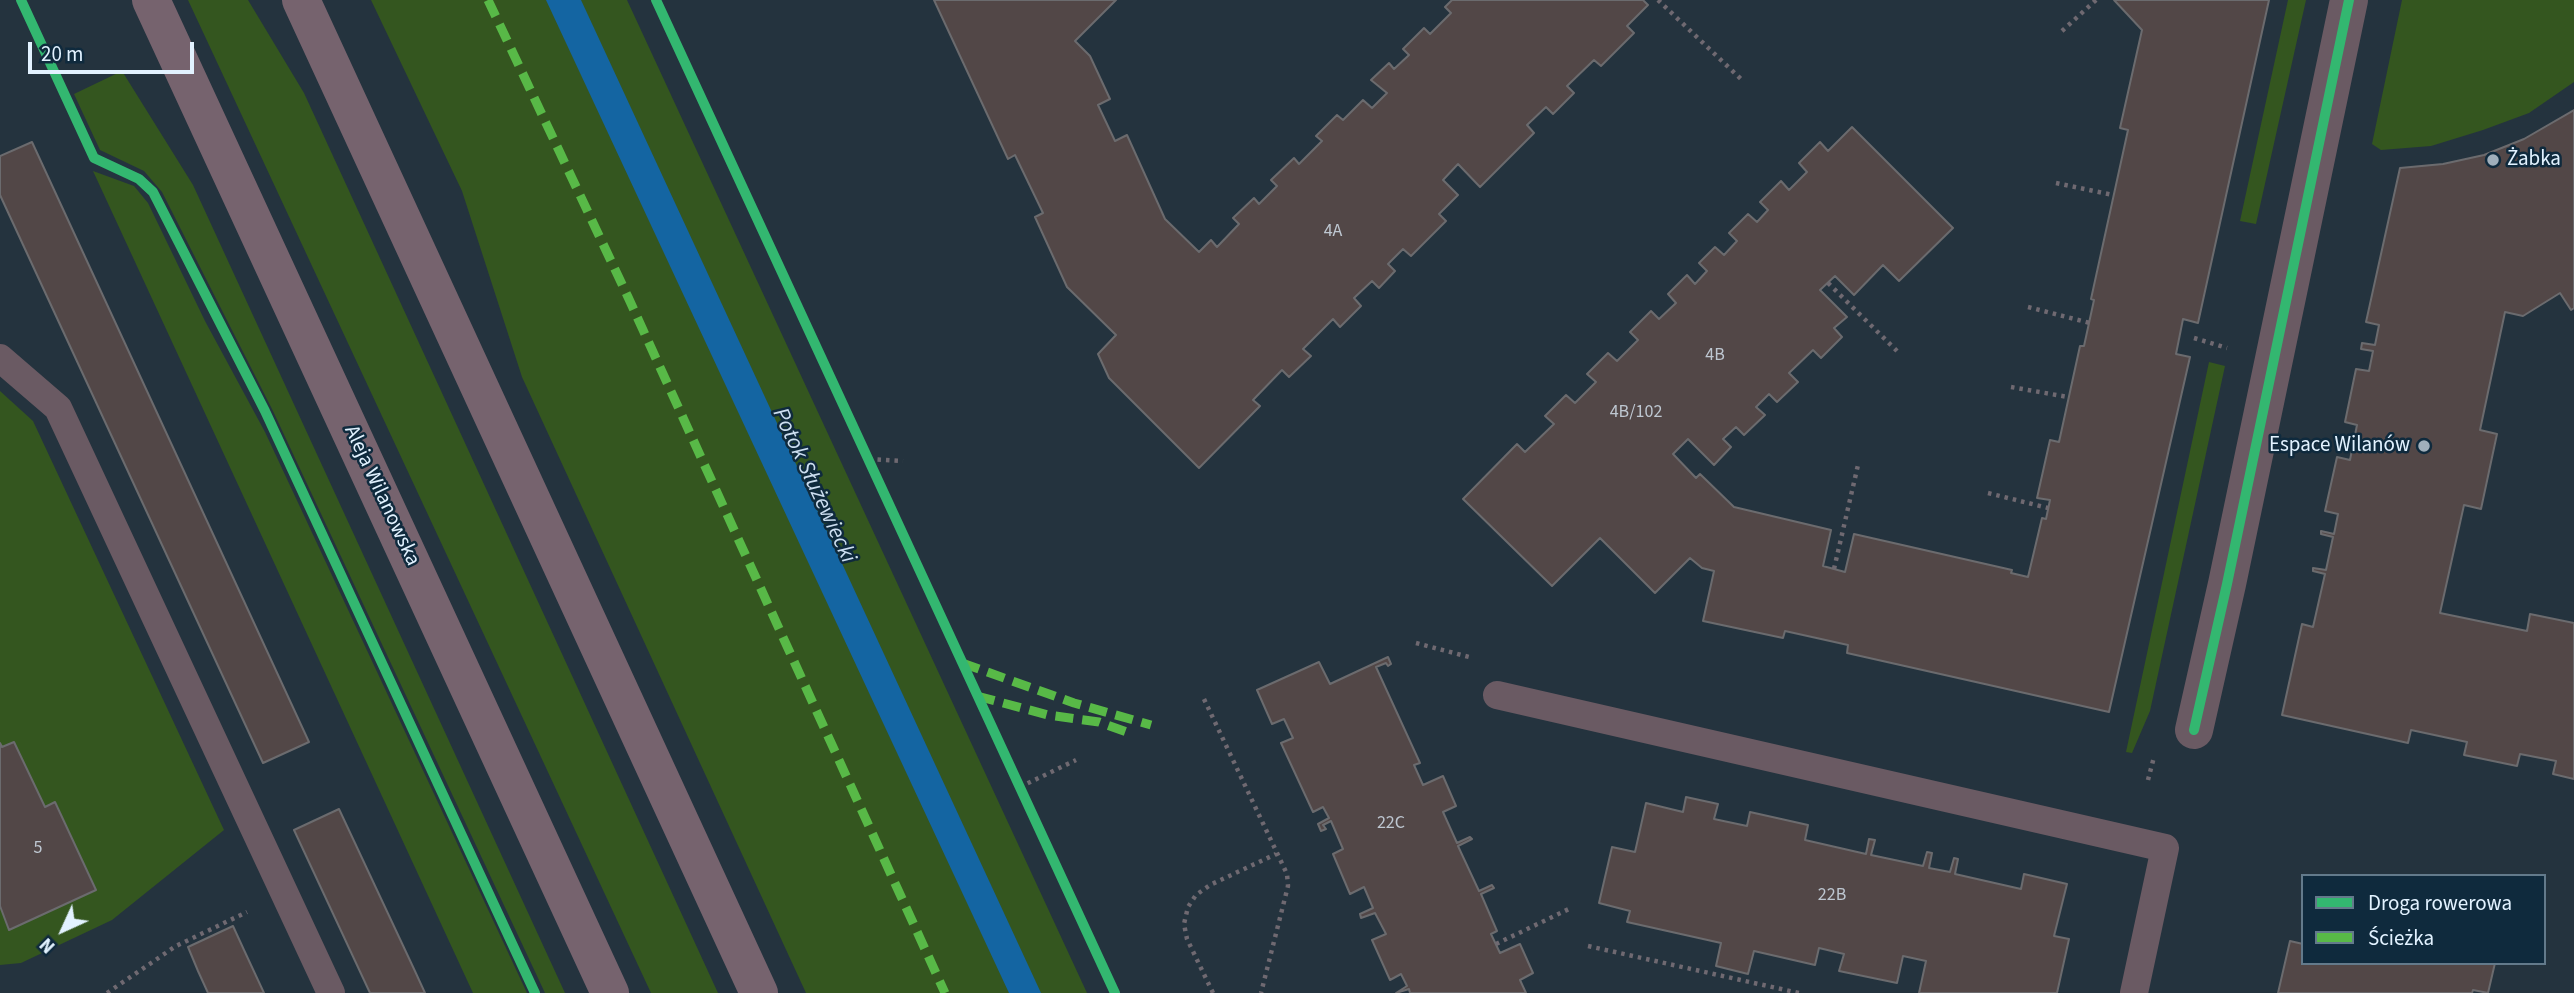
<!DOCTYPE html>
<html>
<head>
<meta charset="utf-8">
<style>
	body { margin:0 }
	#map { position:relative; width:2574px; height:993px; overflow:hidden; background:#24333e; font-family:"Source Sans 3",sans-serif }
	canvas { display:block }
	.legend { position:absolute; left:2301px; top:874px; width:245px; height:91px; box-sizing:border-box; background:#0f2a3d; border:2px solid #637a8b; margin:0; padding:9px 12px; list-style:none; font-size:21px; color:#e2f2ff }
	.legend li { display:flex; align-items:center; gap:14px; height:35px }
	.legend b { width:35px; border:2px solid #637a8b }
	.north { position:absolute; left:28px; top:895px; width:70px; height:70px; -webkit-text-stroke:5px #0f2a3d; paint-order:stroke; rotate:225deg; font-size:19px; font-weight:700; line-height:28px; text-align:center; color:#e2f2ff }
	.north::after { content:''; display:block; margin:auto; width:24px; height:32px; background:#e2f2ff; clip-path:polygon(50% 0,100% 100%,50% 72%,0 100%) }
	.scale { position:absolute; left:28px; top:42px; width:166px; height:32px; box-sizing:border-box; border:4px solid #e2f2ff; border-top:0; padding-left:9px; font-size:21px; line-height:24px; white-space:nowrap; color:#e2f2ff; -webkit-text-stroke:5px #0f2a3d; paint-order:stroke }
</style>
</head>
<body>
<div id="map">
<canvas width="2574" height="993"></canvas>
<ul class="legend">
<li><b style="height:9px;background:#33b770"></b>Droga rowerowa</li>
<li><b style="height:9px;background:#58b947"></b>Ścieżka</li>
</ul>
<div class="north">N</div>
<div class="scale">20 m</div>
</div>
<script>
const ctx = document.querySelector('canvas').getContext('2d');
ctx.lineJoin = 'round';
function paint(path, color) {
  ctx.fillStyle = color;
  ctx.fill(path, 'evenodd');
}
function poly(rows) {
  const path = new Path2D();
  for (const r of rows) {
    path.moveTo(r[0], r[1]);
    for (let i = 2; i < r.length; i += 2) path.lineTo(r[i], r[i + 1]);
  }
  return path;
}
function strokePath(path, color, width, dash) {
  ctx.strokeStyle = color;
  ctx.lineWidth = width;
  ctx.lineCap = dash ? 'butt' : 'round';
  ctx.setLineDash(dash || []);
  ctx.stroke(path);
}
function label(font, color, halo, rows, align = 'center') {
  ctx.font = font + ' "Source Sans 3",sans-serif';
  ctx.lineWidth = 5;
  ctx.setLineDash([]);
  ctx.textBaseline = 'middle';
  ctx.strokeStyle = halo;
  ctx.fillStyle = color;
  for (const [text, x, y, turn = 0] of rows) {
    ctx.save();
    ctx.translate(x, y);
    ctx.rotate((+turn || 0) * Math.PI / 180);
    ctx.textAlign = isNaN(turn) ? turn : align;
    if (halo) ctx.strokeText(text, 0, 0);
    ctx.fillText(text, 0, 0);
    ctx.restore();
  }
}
const green = poly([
	[188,0,248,0,304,93,718,993,651,993],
	[371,0,627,0,1087,993,806,993,522,377,462,191],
	[2288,0,2306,0,2256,224,2240,221],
	[2402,0,2574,0,2574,82,2529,113,2483,130,2431,146,2381,150,2372,144],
	[122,71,193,185,565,993,545,993,273,411,162,192,144,171,100,150,74,94],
	[93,171,134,186,148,203,205,321,265,432,527,993,473,993],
	[2209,362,2225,366,2150,711,2132,753,2126,752],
	[0,391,33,421,224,830,112,920,21,963,0,965,0,906,9,930,96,890,56,803,45,807,0,743]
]);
const water = poly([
	[546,0,581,0,1041,993,1009,993]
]);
const building = poly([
	[934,0,1116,0,1075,41,1090,56,1110,99,1098,105,1115,141,1127,135,1165,219,1199,252,1211,240,1217,247,1239,224,1233,218,1254,198,1259,204,1277,186,1271,180,1294,158,1299,164,1322,141,1316,136,1337,115,1343,120,1363,100,1372,108,1387,93,1371,80,1389,63,1394,69,1409,55,1403,49,1424,28,1430,34,1451,13,1445,7,1452,0,1643,0,1648,5,1627,26,1634,33,1601,66,1594,60,1567,86,1574,93,1553,114,1546,107,1527,125,1534,133,1480,187,1458,164,1443,180,1458,195,1439,214,1446,221,1411,256,1403,249,1388,264,1395,271,1379,288,1372,281,1354,298,1361,306,1340,327,1333,319,1303,349,1311,356,1289,377,1282,370,1253,400,1260,406,1199,468,1109,378,1098,354,1116,335,1067,287,1035,217,1043,213,1015,155,1008,159,934,0],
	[2114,0,2269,0,2198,323,2183,319,2176,354,2190,357,2109,712,1847,653,1848,645,1785,631,1783,638,1703,621,1714,571,1702,568,1690,558,1655,593,1600,538,1552,586,1463,499,1517,444,1525,452,1554,424,1545,416,1566,395,1575,403,1596,382,1587,374,1608,353,1617,361,1638,340,1630,332,1651,311,1659,319,1676,303,1668,294,1687,275,1695,284,1707,271,1699,263,1715,247,1724,255,1737,241,1729,233,1748,214,1757,222,1768,210,1760,202,1781,181,1789,190,1807,172,1799,163,1820,142,1828,151,1852,127,1953,228,1899,281,1883,265,1854,295,1835,276,1820,290,1847,317,1834,328,1842,337,1821,358,1813,350,1789,373,1798,382,1777,402,1769,394,1756,407,1765,415,1744,435,1736,427,1723,439,1731,447,1714,465,1688,439,1673,454,1696,478,1700,474,1734,507,1831,530,1823,566,1845,572,1854,534,2012,570,2011,573,2028,577,2042,518,2046,519,2050,500,2037,498,2050,440,2059,442,2080,346,2084,346,2094,300,2091,299,2128,130,2120,128,2142,30,2114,0],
	[2574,110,2574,308,2571,310,2560,293,2523,316,2505,312,2480,430,2497,434,2481,509,2464,505,2440,613,2527,631,2530,614,2574,623,2574,779,2553,774,2556,761,2520,754,2517,766,2464,755,2467,742,2411,730,2408,743,2282,715,2302,624,2313,627,2325,574,2313,571,2313,568,2326,570,2333,537,2321,534,2321,531,2334,534,2338,514,2325,511,2337,457,2350,460,2357,425,2345,422,2356,369,2369,371,2373,351,2361,349,2362,343,2375,345,2379,325,2366,322,2400,168,2443,164,2484,155,2524,139,2574,110],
	[32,142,309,742,263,763,0,195,0,156,32,142],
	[1388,657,1391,664,1388,666,1386,663,1376,667,1420,763,1414,765,1423,785,1443,776,1456,806,1443,812,1457,843,1470,837,1472,839,1458,846,1479,891,1492,885,1494,888,1481,894,1497,931,1491,934,1500,953,1520,944,1533,973,1520,980,1526,993,1410,993,1409,989,1396,993,1407,986,1401,974,1390,980,1372,940,1386,934,1375,913,1361,918,1360,914,1373,908,1364,887,1350,894,1333,854,1343,849,1331,821,1323,825,1326,829,1321,831,1318,824,1329,818,1323,807,1313,812,1281,743,1293,738,1284,719,1272,724,1257,690,1319,662,1330,684,1388,657],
	[14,742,45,807,55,802,96,890,9,930,0,906,0,743,2,747,14,742],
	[1686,797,1718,804,1714,819,1747,826,1750,812,1808,825,1805,840,1866,854,1869,839,1875,840,1871,855,1923,866,1927,852,1932,853,1929,868,1950,872,1954,858,1958,859,1955,874,2021,889,2024,874,2067,884,2054,936,2069,939,2057,993,1919,993,1926,961,1903,956,1897,983,1839,971,1844,954,1819,948,1815,965,1754,951,1748,974,1716,966,1721,943,1627,922,1630,911,1599,903,1612,847,1635,852,1646,803,1683,812,1686,797],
	[339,809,414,969,425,993,370,993,294,830,339,809],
	[233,926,244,950,264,993,208,993,198,971,188,947,233,926],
	[2290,941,2303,944,2303,963,2495,963,2488,993,2473,990,2472,993,2278,993,2290,941]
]);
const path = poly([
	[1658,0,1743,81],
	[2062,31,2096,0],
	[2056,183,2113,195],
	[1828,283,1897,351],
	[2028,307,2090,323],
	[2194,338,2227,348],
	[2011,387,2068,397],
	[869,459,903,461],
	[1988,493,2048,508],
	[1834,569,1858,465],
	[1416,643,1473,658],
	[1204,699,1287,874,1288,886,1261,993],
	[2148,780,2154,757],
	[1020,787,1076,760],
	[1496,944,1571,908],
	[1588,946,1799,993],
	[107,993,176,946,247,912],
	[1213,993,1187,939,1184,924,1188,907,1196,895,1210,885,1276,854]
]);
const service = poly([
	[0,358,58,408,331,993],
	[1497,695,2165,848,2134,993]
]);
const minor = poly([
	[2194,730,2227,584,2349,0]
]);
const secondary = poly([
	[151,0,610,993],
	[301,0,759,993]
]);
const quiet = poly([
	[488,0,628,297,945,993],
	[962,663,1074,703,1151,725],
	[977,696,1048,715,1099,722,1132,734]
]);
const cycleway = poly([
	[21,0,94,158,139,179,153,192,265,411,535,993],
	[656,0,1115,993],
	[2194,730,2227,584,2349,0]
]);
const markers = [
	[2493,160,7,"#a0afbb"],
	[2424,446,7,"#a0afbb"]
];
const numberNames = [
	["4A",1333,232],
	["4B",1715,356],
	["4B/102",1636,413],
	["22C",1391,824],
	["5",38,849],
	["22B",1832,896]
];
const poiNames = [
	["Żabka",2507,160],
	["Espace Wilanów",2410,446,"right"]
];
const streetNames = [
	["Aleja Wilanowska",381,496,65]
];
const waterNames = [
	["Potok Służewiecki",813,486,65]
];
paint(green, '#34561f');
paint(water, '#1465a2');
paint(building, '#524747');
strokePath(building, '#6b6b6e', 2);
strokePath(path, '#6f6971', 4.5, [3.5, 5]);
strokePath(service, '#6a5a63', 28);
strokePath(minor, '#6a5a63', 38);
strokePath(secondary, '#76636e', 38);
strokePath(quiet, '#58b947', 9, [18, 9]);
strokePath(cycleway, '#33b770', 10);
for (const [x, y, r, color] of markers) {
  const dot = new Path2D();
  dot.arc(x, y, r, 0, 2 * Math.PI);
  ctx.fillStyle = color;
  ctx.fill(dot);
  strokePath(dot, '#0f2a3d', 2.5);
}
label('18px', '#bec7d1', null, numberNames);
label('21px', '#e2f2ff', '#0f2a3d', poiNames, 'left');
label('21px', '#e2f2ff', '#0f2a3d', streetNames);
label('italic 23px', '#ccdef0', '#0f2a3d', waterNames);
</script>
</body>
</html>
